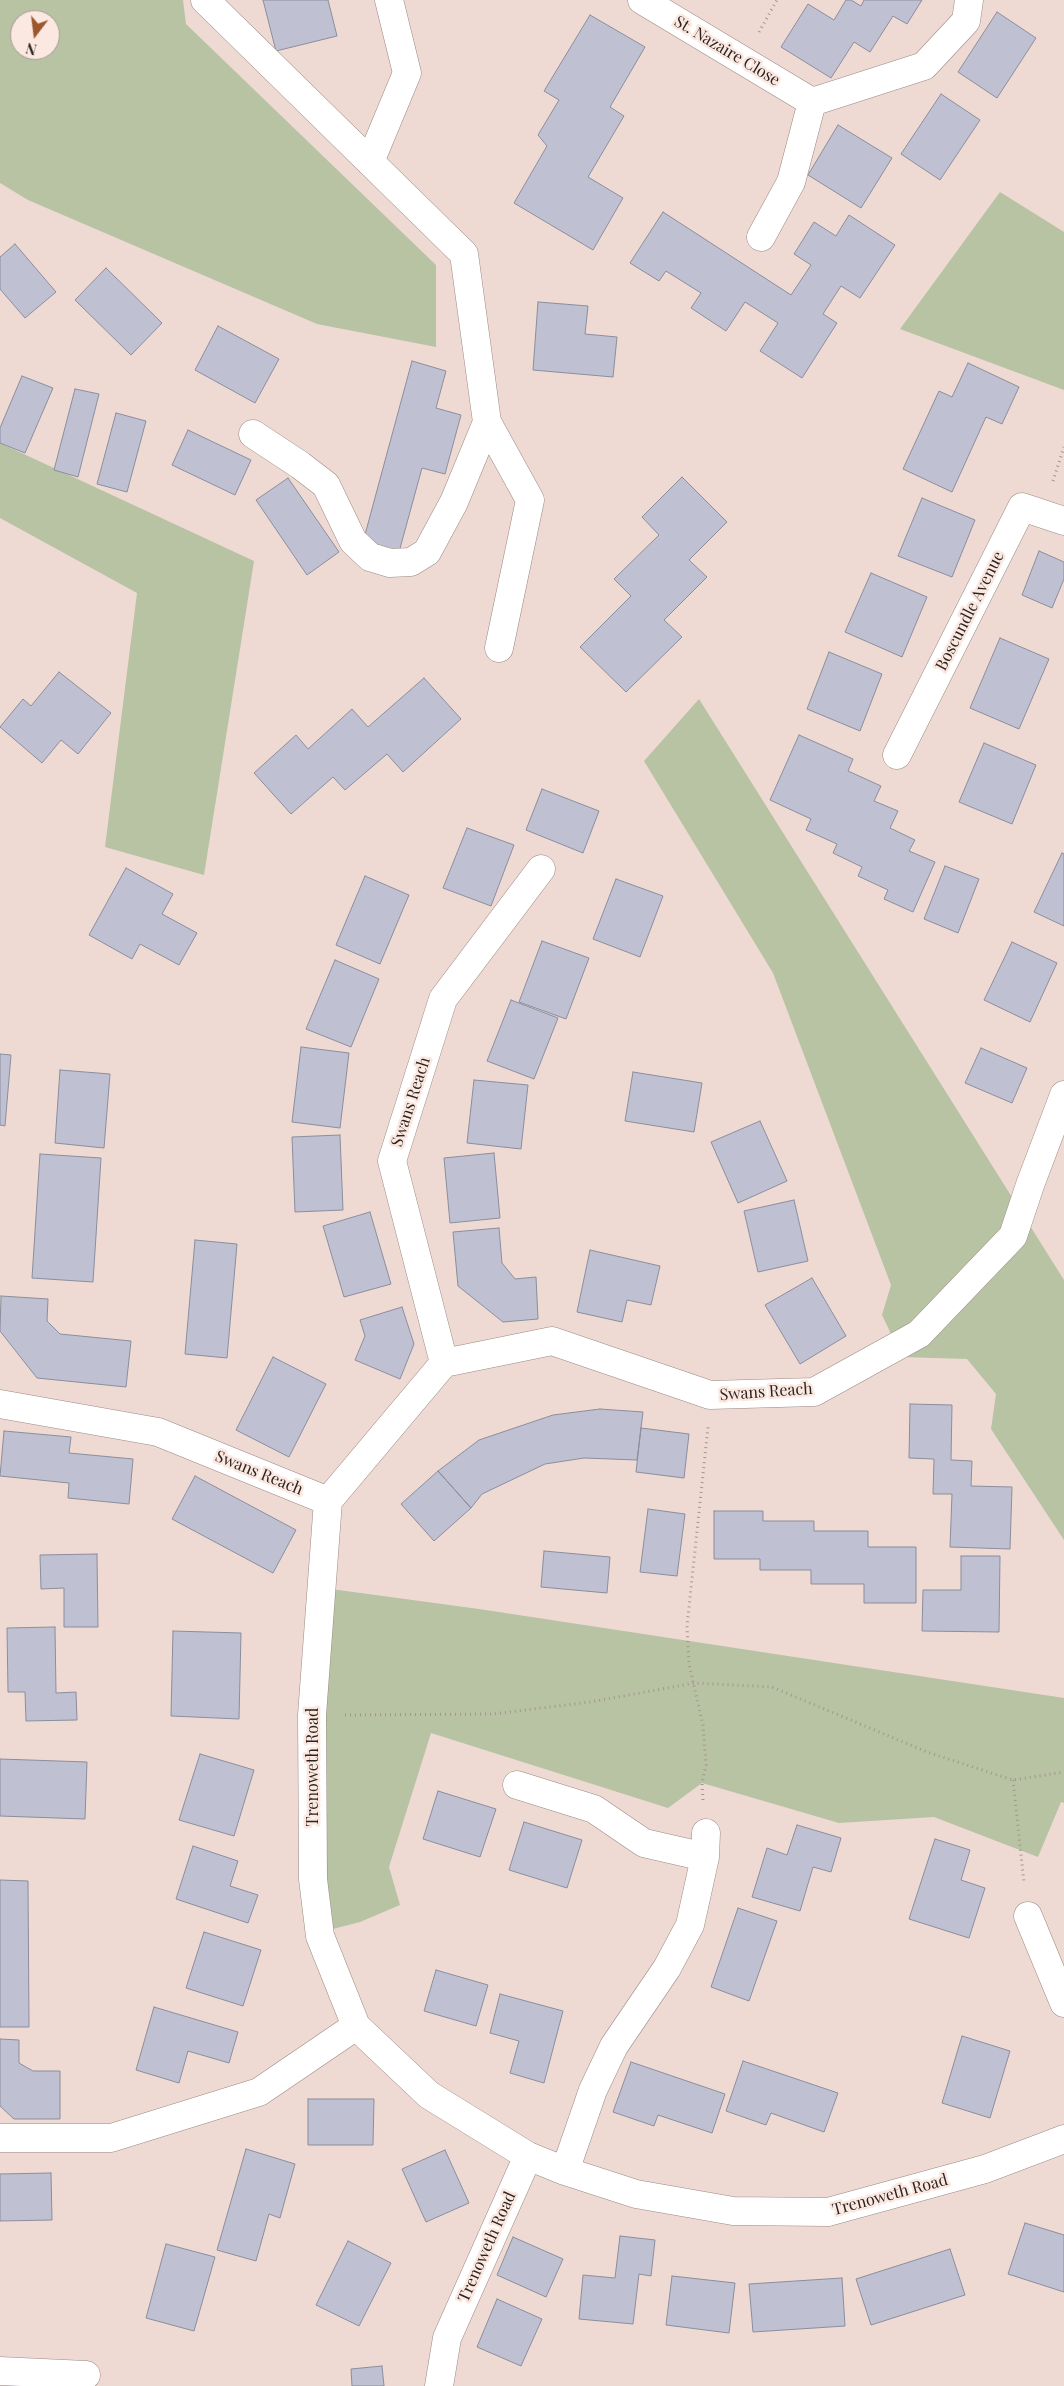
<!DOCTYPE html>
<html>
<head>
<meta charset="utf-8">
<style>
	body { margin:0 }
	#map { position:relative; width:1064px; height:2386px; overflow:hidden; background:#eedad3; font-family:"Playfair Display",serif }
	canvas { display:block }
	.north { position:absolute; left:10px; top:10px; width:50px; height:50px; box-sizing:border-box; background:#fbe8e0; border:1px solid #a79994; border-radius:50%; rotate:195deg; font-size:14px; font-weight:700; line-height:20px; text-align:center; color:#2a2321 }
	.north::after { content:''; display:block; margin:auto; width:18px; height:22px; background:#9d572d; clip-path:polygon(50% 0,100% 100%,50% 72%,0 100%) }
</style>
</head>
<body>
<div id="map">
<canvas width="1064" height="2386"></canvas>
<div class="north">N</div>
</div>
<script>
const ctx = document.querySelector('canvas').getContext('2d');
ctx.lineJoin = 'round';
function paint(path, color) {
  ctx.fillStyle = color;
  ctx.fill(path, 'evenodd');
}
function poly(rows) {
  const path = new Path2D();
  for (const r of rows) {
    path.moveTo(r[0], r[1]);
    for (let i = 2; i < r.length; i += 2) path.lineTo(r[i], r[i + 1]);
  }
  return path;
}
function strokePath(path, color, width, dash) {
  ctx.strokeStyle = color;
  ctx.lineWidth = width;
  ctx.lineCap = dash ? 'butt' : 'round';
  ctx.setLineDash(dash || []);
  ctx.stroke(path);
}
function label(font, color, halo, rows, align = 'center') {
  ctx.font = font + ' "Playfair Display",serif';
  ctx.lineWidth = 5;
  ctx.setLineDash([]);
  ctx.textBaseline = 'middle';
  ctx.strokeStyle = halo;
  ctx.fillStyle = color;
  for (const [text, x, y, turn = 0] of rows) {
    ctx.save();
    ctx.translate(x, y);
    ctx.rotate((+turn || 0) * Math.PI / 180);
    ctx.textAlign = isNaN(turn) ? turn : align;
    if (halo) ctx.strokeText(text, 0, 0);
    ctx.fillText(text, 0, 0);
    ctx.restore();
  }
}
const green = poly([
	[0,0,183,0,186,24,436,265,436,347,317,324,28,200,0,183],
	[20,20,50,20,50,50,20,50],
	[1000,192,1064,232,1064,390,900,329],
	[0,443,254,561,204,875,105,847,137,593,0,518],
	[699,699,1064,1280,1064,1540,991,1429,996,1394,967,1359,902,1357,882,1315,891,1285,773,973,644,761],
	[331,1589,479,1609,1064,1698,1064,1803,1061,1802,1038,1857,934,1817,839,1823,702,1783,668,1808,431,1733,389,1867,400,1905,360,1922,325,1931,325,1697]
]);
const building = poly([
	[263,0,328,0,337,36,276,51,263,0],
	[846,0,851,0,861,6,864,0,922,0,907,24,893,16,870,52,854,42,831,78,781,47,808,4,834,20,846,0],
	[997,12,1036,38,997,98,958,72,997,12],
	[590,15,645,47,610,107,624,116,588,177,623,198,593,250,514,203,547,146,538,135,559,100,544,91,590,15],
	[941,94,980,120,940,180,901,154,941,94],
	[838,125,892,158,861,208,808,175,838,125],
	[663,212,791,295,811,265,794,254,814,222,836,236,849,215,895,245,860,298,841,286,823,314,837,323,802,378,760,351,778,323,745,302,726,331,691,308,701,293,666,271,659,281,630,263,663,212],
	[15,244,56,292,25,318,0,289,0,257,15,244],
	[106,268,162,323,131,355,75,300,106,268],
	[538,302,588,306,585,334,617,337,613,377,533,370,538,302],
	[218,326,279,359,255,403,195,370,218,326],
	[412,361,446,371,436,408,461,415,445,474,422,468,399,552,363,542,412,361],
	[968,363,1019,387,1002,424,986,417,952,492,903,469,939,391,952,397,968,363],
	[22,376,53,388,25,453,0,443,0,428,22,376],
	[75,389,99,394,78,477,54,470,75,389],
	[116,413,146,421,127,492,97,484,116,413],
	[188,430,251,460,235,495,172,465,188,430],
	[682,477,727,522,689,560,707,577,664,620,682,637,626,692,580,647,631,596,614,579,659,535,642,517,682,477],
	[288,478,339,552,307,575,256,500,288,478],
	[922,498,975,520,952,577,898,556,922,498],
	[1039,551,1064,562,1064,579,1052,608,1022,595,1039,551],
	[871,573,927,597,902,657,845,632,871,573],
	[1000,638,1049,659,1019,729,970,708,1000,638],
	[829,652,882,674,860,731,807,709,829,652],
	[59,672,111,713,78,754,61,740,42,763,0,727,23,699,31,706,59,672],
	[424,678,461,719,403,772,387,754,345,790,333,777,291,814,254,773,296,735,308,749,352,709,368,727,424,678],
	[799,735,853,759,848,771,881,786,874,801,898,811,890,828,915,840,909,851,935,862,913,912,884,899,888,890,858,876,862,867,833,853,837,844,806,830,811,819,770,800,799,735],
	[984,743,1036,765,1012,824,959,802,984,743],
	[542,789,599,811,583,853,526,830,542,789],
	[467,828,514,845,491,906,443,888,467,828],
	[1062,853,1064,854,1064,926,1034,912,1062,853],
	[945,866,979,879,958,933,924,919,945,866],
	[126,868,173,894,162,914,197,933,179,965,140,944,132,959,89,935,126,868],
	[365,876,409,895,380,964,336,945,365,876],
	[616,879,663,896,640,957,593,939,616,879],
	[542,941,589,958,566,1019,519,1002,542,941],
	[1012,942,1057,963,1030,1022,984,1000,1012,942],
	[335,960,379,979,351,1047,306,1029,335,960],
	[511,1000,558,1018,534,1079,487,1061,511,1000],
	[301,1047,349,1053,340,1128,292,1122,301,1047],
	[981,1048,1027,1068,1012,1103,965,1083,981,1048],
	[0,1054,11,1055,5,1126,0,1125,0,1054],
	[60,1070,110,1074,104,1148,55,1143,60,1070],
	[633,1072,702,1083,694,1132,625,1121,633,1072],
	[474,1080,528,1085,521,1149,467,1143,474,1080],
	[760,1121,787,1181,738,1203,711,1142,760,1121],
	[340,1135,343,1210,295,1212,292,1137,340,1135],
	[494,1153,500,1218,450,1223,444,1158,494,1153],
	[40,1154,101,1158,93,1282,32,1278,40,1154],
	[794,1200,808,1261,758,1272,744,1211,794,1200],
	[370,1212,391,1284,344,1297,323,1226,370,1212],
	[499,1228,502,1263,515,1279,536,1277,538,1319,503,1322,458,1286,453,1232,499,1228],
	[195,1240,237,1244,227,1358,185,1354,195,1240],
	[590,1250,660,1266,651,1305,627,1300,622,1322,577,1312,590,1250],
	[812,1278,846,1336,800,1364,765,1305,812,1278],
	[1,1296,48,1299,47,1321,60,1334,131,1341,126,1387,37,1378,0,1331,1,1296],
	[402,1307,414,1344,400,1379,355,1360,365,1336,360,1320,402,1307],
	[273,1357,326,1384,289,1457,236,1430,273,1357],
	[910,1404,952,1405,951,1460,972,1461,971,1486,1012,1487,1010,1549,950,1547,952,1494,933,1494,934,1459,909,1458,910,1404],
	[600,1409,643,1412,637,1460,584,1458,545,1464,482,1494,471,1508,438,1471,479,1440,553,1415,600,1409],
	[641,1428,689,1434,684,1478,636,1472,641,1428],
	[4,1431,71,1437,69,1453,133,1459,129,1504,68,1498,69,1483,0,1476,4,1431],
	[438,1471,471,1508,434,1541,401,1504,438,1471],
	[195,1476,296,1530,273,1573,172,1519,195,1476],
	[648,1509,685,1514,677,1576,640,1572,648,1509],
	[714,1511,763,1511,763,1521,814,1521,814,1531,868,1531,868,1547,916,1547,916,1603,864,1603,864,1584,811,1584,811,1570,760,1570,760,1559,714,1559,714,1511],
	[544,1551,610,1557,607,1593,541,1587,544,1551],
	[97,1554,98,1627,64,1627,64,1588,41,1589,40,1555,97,1554],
	[961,1556,1000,1556,999,1632,922,1631,923,1590,961,1590,961,1556],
	[55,1627,56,1693,76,1692,77,1720,26,1721,25,1692,8,1692,7,1628,55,1627],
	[173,1631,241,1633,239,1719,171,1716,173,1631],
	[200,1754,254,1770,234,1836,179,1820,200,1754],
	[0,1759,87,1762,85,1819,0,1816,0,1759],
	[438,1791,496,1809,480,1857,423,1839,438,1791],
	[524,1822,582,1840,567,1888,509,1870,524,1822],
	[797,1825,841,1838,831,1872,813,1867,800,1911,752,1897,767,1848,787,1855,797,1825],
	[935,1839,970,1850,961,1880,985,1888,969,1938,909,1919,935,1839],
	[193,1846,238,1861,230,1886,258,1895,248,1923,176,1899,193,1846],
	[0,1880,28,1881,29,2027,0,2027,0,1880],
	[738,1908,777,1921,749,2001,711,1987,738,1908],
	[204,1932,261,1950,243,2006,186,1988,204,1932],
	[436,1970,488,1985,476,2026,424,2011,436,1970],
	[500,1994,563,2011,544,2083,510,2073,519,2041,490,2033,500,1994],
	[154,2007,238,2032,229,2063,188,2051,179,2083,136,2070,154,2007],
	[962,2036,1010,2051,990,2118,942,2103,962,2036],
	[0,2039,19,2040,19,2063,33,2071,60,2071,60,2119,14,2119,0,2106,0,2039],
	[743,2061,838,2093,824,2132,771,2113,766,2125,726,2111,743,2061],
	[631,2062,725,2094,712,2133,658,2115,654,2126,613,2112,631,2062],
	[308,2099,374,2099,373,2145,308,2145,308,2099],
	[246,2149,295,2164,280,2218,269,2214,256,2261,217,2250,246,2149],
	[445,2150,469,2203,426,2222,402,2169,445,2150],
	[51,2173,52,2220,0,2221,0,2174,51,2173],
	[1025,2223,1064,2235,1064,2292,1008,2274,1025,2223],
	[620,2236,655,2240,651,2276,639,2274,633,2324,579,2319,583,2275,615,2278,620,2236],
	[513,2237,563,2259,546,2297,497,2275,513,2237],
	[348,2241,391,2263,359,2326,316,2305,348,2241],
	[166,2244,215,2257,194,2331,146,2318,166,2244],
	[950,2249,965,2295,871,2325,856,2279,950,2249],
	[672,2276,735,2283,729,2333,666,2325,672,2276],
	[842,2278,845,2326,753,2332,749,2284,842,2278],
	[497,2299,542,2319,521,2366,477,2347,497,2299],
	[382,2366,384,2386,352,2386,351,2369,382,2366]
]);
const path = poly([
	[759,32,777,0],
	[1053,481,1064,447],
	[345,1715,493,1714,590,1702,695,1683,772,1687,927,1752,1013,1780,1064,1772],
	[1013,1780,1024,1883],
	[703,1800,702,1783,706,1765,703,1725,689,1664,687,1626,708,1427]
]);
const minor = poly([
	[205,0,464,254,487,422,530,500,499,648],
	[642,0,812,102,924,66,966,21,969,0],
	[370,162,407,73,389,0],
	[761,237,791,182,812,102],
	[253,434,300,465,326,485,353,541,370,557,390,563,411,562,427,552,454,502,487,422],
	[897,755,1022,507,1064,521],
	[444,1363,392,1161,443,999,541,869],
	[0,1404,158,1432,328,1501],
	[328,1501,312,1715,313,1879,320,1936,356,2026,429,2095,528,2156,565,2171,636,2194,733,2211,828,2212,985,2169,1064,2139],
	[328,1501,444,1363,552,1341,710,1395,814,1392,919,1334,1013,1236,1030,1185,1064,1095],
	[517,1785,594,1809,644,1843,705,1857],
	[1028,1916,1064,2003],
	[0,2138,111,2138,259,2092,356,2026],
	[565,2171,593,2090,614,2046,667,1968,690,1925,705,1857,706,1833],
	[0,2371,86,2375],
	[439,2386,447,2338,528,2156]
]);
const streetNames = [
	["St. Nazaire Close",727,51,31],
	["Boscundle Avenue",970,611,-63],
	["Swans Reach",411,1102,-72],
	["Swans Reach",766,1392,-4],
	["Swans Reach",259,1473,22],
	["Trenoweth Road",313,1767,-90],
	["Trenoweth Road",890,2195,-15],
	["Trenoweth Road",487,2247,-66]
];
paint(green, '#b7c3a3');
paint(building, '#bfc1d2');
strokePath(building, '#8b8d9d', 1);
strokePath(minor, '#9b8982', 29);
strokePath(path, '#a59590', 3, [1, 4]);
strokePath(minor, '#fff', 28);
label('16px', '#2a2321', '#fbe8e0', streetNames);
</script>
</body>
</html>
